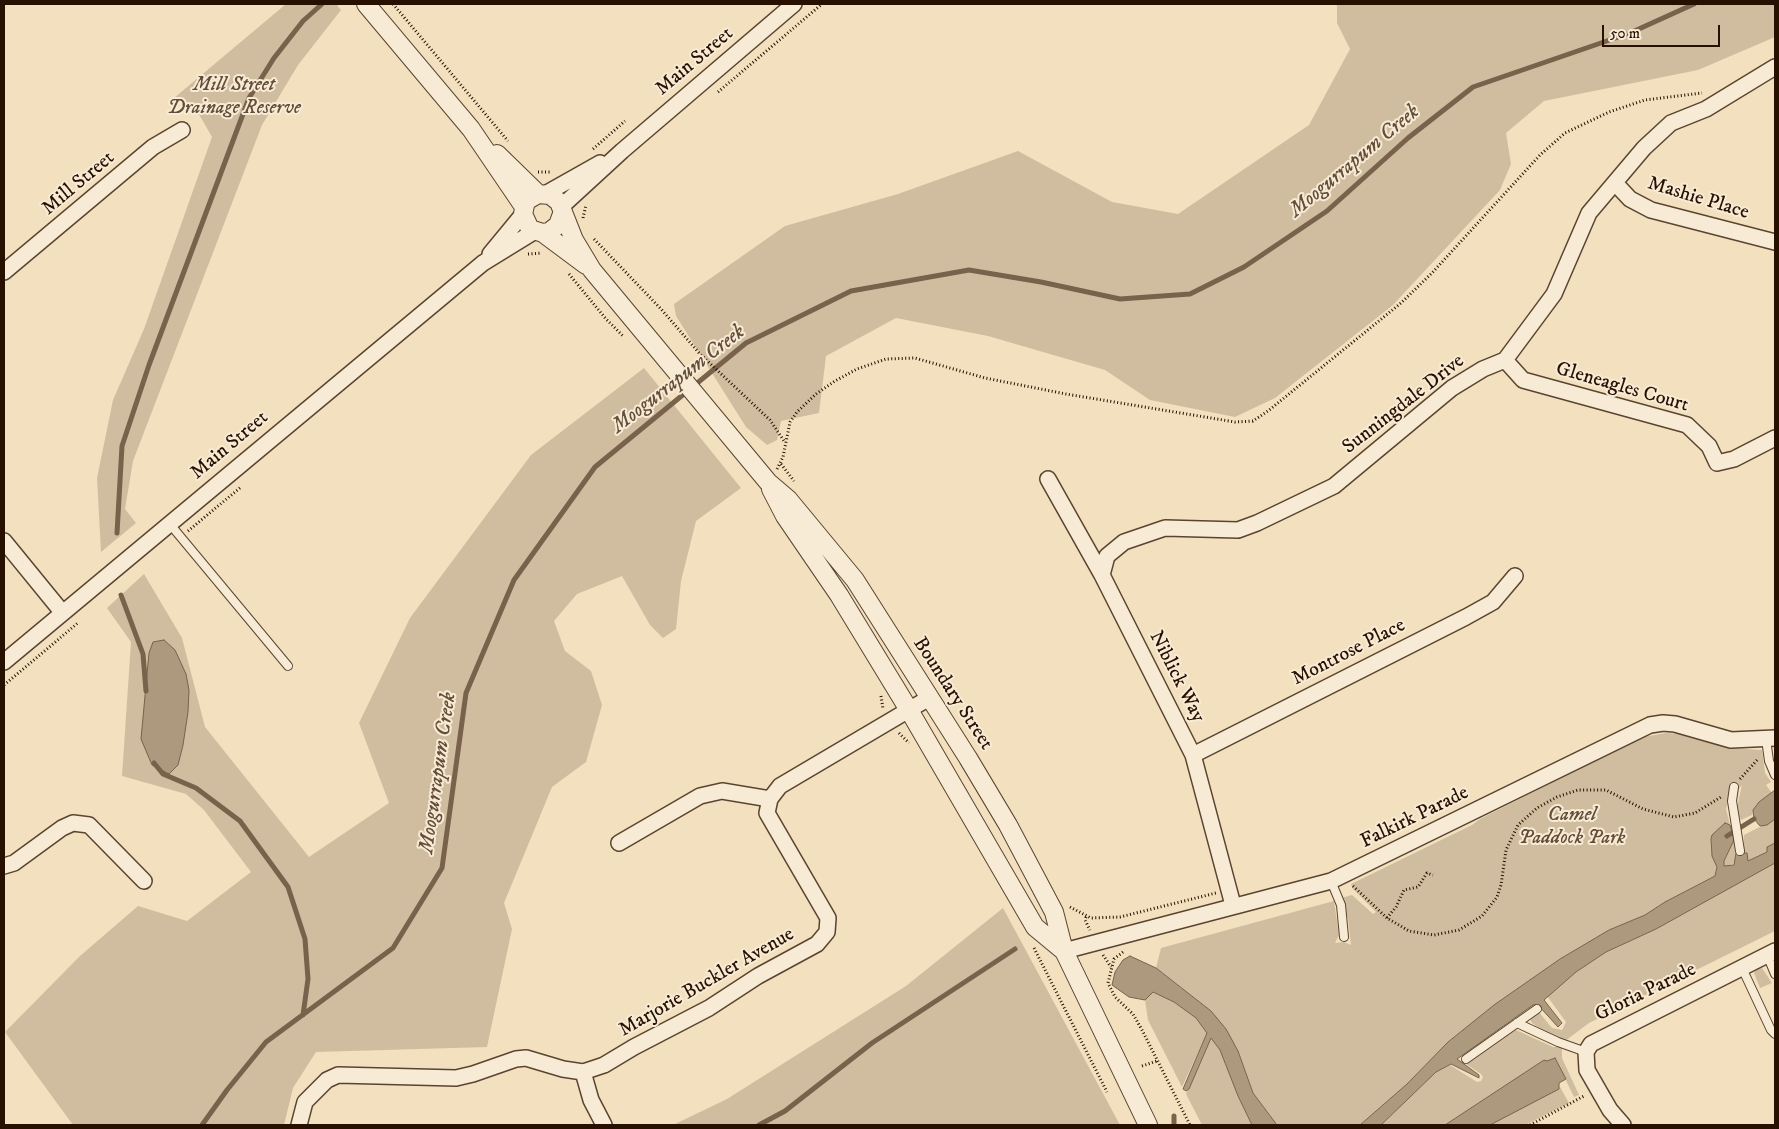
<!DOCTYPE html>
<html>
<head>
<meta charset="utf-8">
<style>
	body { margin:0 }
	#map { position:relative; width:1779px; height:1129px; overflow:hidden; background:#f2e0bf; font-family:"IM FELL DW Pica",serif }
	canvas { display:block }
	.frame { position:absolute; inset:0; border:5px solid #281000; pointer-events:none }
	.scale { position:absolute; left:1602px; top:25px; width:118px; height:22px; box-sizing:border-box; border:2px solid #281000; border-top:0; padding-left:6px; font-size:15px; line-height:18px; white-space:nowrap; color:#281000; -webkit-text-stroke:4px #f7ebd5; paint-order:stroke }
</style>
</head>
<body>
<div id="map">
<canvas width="1779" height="1129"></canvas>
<div class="frame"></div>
<div class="scale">50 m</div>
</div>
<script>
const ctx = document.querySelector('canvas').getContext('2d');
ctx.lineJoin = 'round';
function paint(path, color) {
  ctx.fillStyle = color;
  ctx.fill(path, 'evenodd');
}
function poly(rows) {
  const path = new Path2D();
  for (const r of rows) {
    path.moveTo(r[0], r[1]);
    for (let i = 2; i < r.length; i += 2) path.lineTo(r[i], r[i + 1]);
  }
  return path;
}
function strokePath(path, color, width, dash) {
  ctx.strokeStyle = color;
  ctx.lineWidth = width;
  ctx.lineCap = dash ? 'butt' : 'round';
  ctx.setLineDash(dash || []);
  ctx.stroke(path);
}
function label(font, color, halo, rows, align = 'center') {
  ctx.font = font + ' "IM FELL DW Pica",serif';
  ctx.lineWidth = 4;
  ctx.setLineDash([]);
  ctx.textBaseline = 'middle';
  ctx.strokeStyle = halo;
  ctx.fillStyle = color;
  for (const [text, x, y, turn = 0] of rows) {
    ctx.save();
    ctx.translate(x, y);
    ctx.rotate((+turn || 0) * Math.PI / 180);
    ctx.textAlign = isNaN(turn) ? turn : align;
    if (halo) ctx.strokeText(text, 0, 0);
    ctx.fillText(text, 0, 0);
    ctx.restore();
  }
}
const green = poly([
	[286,4,336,4,341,10,298,65,262,125,133,461,125,509,136,523,101,552,97,478,113,400,144,329,212,137,196,109,174,98],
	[1337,4,1775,4,1775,37,1698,70,1544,101,1506,133,1511,164,1500,190,1393,305,1275,398,1235,417,1150,400,1105,370,988,336,896,318,826,356,819,413,781,421,777,440,767,445,746,427,676,316,674,304,785,226,898,194,1018,151,1112,202,1178,214,1309,125,1350,49,1337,23],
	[644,368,741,488,696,521,681,581,676,629,663,638,650,625,622,576,577,594,554,621,565,651,591,671,602,705,586,762,552,787,504,903,512,929,487,1047,316,1052,293,1088,284,1125,73,1125,5,1032,80,956,138,906,187,921,251,872,204,810,186,794,122,776,131,642,107,608,144,574,182,638,205,727,309,857,389,803,359,723,410,618,531,455],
	[1666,733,1680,734,1731,748,1762,750,1765,773,1771,782,1766,785,1772,793,1756,805,1752,815,1741,820,1736,812,1742,785,1729,799,1726,809,1730,825,1712,835,1711,839,1711,851,1717,867,1715,876,1665,902,1645,915,1609,930,1560,959,1494,1005,1448,1042,1407,1084,1360,1125,1277,1125,1253,1093,1238,1051,1211,1011,1156,968,1161,948,1334,901,1339,935,1335,943,1344,942,1351,945,1348,919,1341,898,1352,895,1373,914,1376,912,1353,889,1351,884,1472,825,1480,819,1643,737],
	[1775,819,1775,843,1767,847,1767,852,1748,861,1743,852,1744,835],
	[1734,840,1736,862,1727,867,1723,864],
	[1775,863,1775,931,1589,1023,1565,1041,1542,1030,1532,1023,1530,1019,1538,1011,1552,1028,1562,1030,1566,1022,1547,996,1576,972,1606,952,1656,929],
	[1003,908,1120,1125,673,1125,727,1099,906,986],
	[1762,968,1772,983,1760,988,1754,973,1757,969],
	[1153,992,1174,1002,1196,1018,1207,1033,1182,1087,1148,1020,1145,1000],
	[1516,1030,1553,1047,1562,1047,1562,1058,1579,1095,1574,1097,1555,1058,1547,1061,1544,1060,1445,1125,1381,1125,1436,1072,1450,1065,1477,1082,1481,1081,1483,1077,1481,1074,1466,1064,1501,1038],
	[1211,1038,1220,1050,1238,1096,1252,1125,1202,1125,1186,1094],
	[1560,1087,1569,1103,1525,1125,1490,1125]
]);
const water = poly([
	[164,640,175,650,186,674,189,690,188,712,183,745,178,765,169,774,152,765,141,739,149,653,153,642,164,640],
	[1775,790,1775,819,1767,825,1760,826,1754,819,1753,810,1759,802,1775,790],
	[1725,823,1730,825,1734,840,1724,861,1724,866,1734,865,1736,853,1747,853,1748,861,1767,852,1767,847,1775,843,1775,863,1656,929,1606,952,1576,972,1544,1000,1562,1023,1558,1027,1538,1005,1533,1005,1457,1059,1479,1075,1479,1078,1451,1064,1436,1072,1381,1125,1360,1125,1407,1084,1448,1042,1494,1005,1560,959,1609,930,1645,915,1665,902,1715,876,1717,867,1712,856,1711,839,1712,835,1725,823],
	[1130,956,1156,968,1211,1011,1226,1029,1238,1051,1253,1093,1277,1125,1252,1125,1238,1096,1220,1050,1211,1038,1189,1089,1186,1091,1183,1089,1207,1033,1196,1018,1174,1002,1153,992,1145,1000,1129,997,1112,985,1115,972,1123,960,1130,956],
	[1555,1058,1566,1079,1559,1083,1559,1089,1490,1125,1445,1125,1544,1060,1547,1061,1555,1058]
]);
const stream = poly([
	[117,533,122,446,149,365,249,98,274,58,303,21,322,4],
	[121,595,143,654,146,691],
	[154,763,163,774,196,788,240,821,288,887,305,939,308,979,303,1015],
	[1727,836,1754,819],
	[202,1125,227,1090,266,1042,393,948,442,868,466,693,514,580,595,467,746,343,851,291,969,270,1041,282,1120,299,1190,294,1244,267,1327,211,1408,138,1473,87,1630,33,1694,4],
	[759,1125,785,1111,872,1043,1015,949],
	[1174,1125,1174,1116]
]);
const path = poly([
	[393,4,508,141],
	[718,92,822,4],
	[593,149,625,121],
	[538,172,552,172],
	[583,218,586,205],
	[594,239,661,309,700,354,770,420,784,441],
	[528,254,542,253],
	[569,274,606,319,624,337],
	[781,464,794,481],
	[777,469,783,457,790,422,797,412,816,394,835,381,857,369,886,359,915,358,985,378,1066,394,1235,422,1253,421,1268,411,1401,303,1432,273,1540,155,1565,133,1609,112,1645,100,1702,93],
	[188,531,241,487],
	[4,685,79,622],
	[881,696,883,709],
	[899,733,909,743],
	[1740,779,1758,759],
	[1353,886,1387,918,1409,931,1434,935,1459,930,1482,916,1497,897,1501,885,1506,850,1518,825,1537,808,1557,797,1578,790,1606,790,1643,809,1674,817,1695,813,1721,797],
	[1070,907,1091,918,1120,917,1216,893],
	[1086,917,1085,920,1090,930],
	[1387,918,1396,907,1404,890,1418,887,1427,873,1433,875],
	[1034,948,1107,1092],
	[1123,952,1114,959,1108,983,1115,997,1133,1014,1142,1030,1190,1125],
	[1103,955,1111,967],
	[1142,1066,1157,1061],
	[1530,1125,1584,1096]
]);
const service = poly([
	[169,523,288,666],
	[1766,739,1769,761,1775,775],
	[1734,787,1732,801,1740,851],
	[1331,881,1341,905,1344,937],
	[1767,955,1775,974],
	[1742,968,1771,1030,1775,1034],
	[1517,1023,1558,1042,1586,1052],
	[1466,1059,1537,1009]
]);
const minor = poly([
	[1615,183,1630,199,1651,210,1775,242],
	[545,194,600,163],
	[561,207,622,151,794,4],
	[490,254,523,214],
	[4,272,153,147,182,130],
	[1505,360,1523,380,1687,425,1709,446,1717,463,1734,459,1775,438],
	[1048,479,1102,575,1193,755,1233,905],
	[4,541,62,612],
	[1102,575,1107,556,1124,542,1165,528,1238,530,1257,523,1334,486,1452,388,1483,369,1505,360,1554,294,1589,213,1644,148,1671,123,1706,109,1775,67],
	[4,662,483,263,535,231],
	[1193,755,1466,617,1493,602,1515,576],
	[619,843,700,796,722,791,770,799],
	[4,866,14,863,62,828,73,823,89,825,144,881],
	[1064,951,1331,881,1650,725,1663,723,1675,724,1731,740,1775,738],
	[583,1072,591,1100,604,1125],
	[299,1125,305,1102,327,1080,338,1075,456,1078,473,1074,516,1059,526,1058,563,1069,583,1072,604,1065,634,1047,709,1008,758,976,817,944,827,932,828,918,767,813,770,799,780,786,929,698],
	[1623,1125,1610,1110,1587,1070,1586,1052,1591,1044,1775,951]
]);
const tertiary = poly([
	[366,4,471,129,524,207],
	[497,154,538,194],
	[562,214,558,225,549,232,543,233,530,229,523,214,526,201,538,194,550,195,559,202,574,240,592,270,768,482,788,499,855,580,968,758,1008,825,1054,912,1064,951,1148,1125],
	[543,233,586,265],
	[771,489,785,516,839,595,909,710,1035,927,1064,951]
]);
const streetNames = [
	["Main Street",695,62,-40],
	["Mill Street",79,184,-40],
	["Mashie Place",1698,199,17],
	["Gleneagles Court",1622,388,16],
	["Sunningdale Drive",1404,405,-38],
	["Main Street",230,446,-40],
	["Montrose Place",1349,653,-27],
	["Niblick Way",1176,677,63],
	["Boundary Street",952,694,57],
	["Falkirk Parade",1415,818,-26],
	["Marjorie Buckler Avenue",707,983,-30],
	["Gloria Parade",1646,993,-26]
];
const parkNames = [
	["Mill Street",234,86],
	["Drainage Reserve",234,109],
	["Camel",1572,816],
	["Paddock Park",1572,839]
];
const waterNames = [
	["Moogurrapum Creek",1355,162,-40],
	["Moogurrapum Creek",679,380,-38],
	["Moogurrapum Creek",439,773,-82]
];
paint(green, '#d0bd9f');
paint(water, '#ad997e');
strokePath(water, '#78624c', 1);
strokePath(stream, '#78624c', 5);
strokePath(service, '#5a4430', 10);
strokePath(minor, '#5a4430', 18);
strokePath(tertiary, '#5a4430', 20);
strokePath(path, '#281000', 3, [1, 2.5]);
strokePath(service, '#f7ebd5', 8);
strokePath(minor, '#f7ebd5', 15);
strokePath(tertiary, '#f7ebd5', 18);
label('20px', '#281000', '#f7ebd5', streetNames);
label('italic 20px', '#634d38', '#f7ebd5', parkNames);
label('italic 21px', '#644e39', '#f7ebd5', waterNames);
</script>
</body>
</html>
